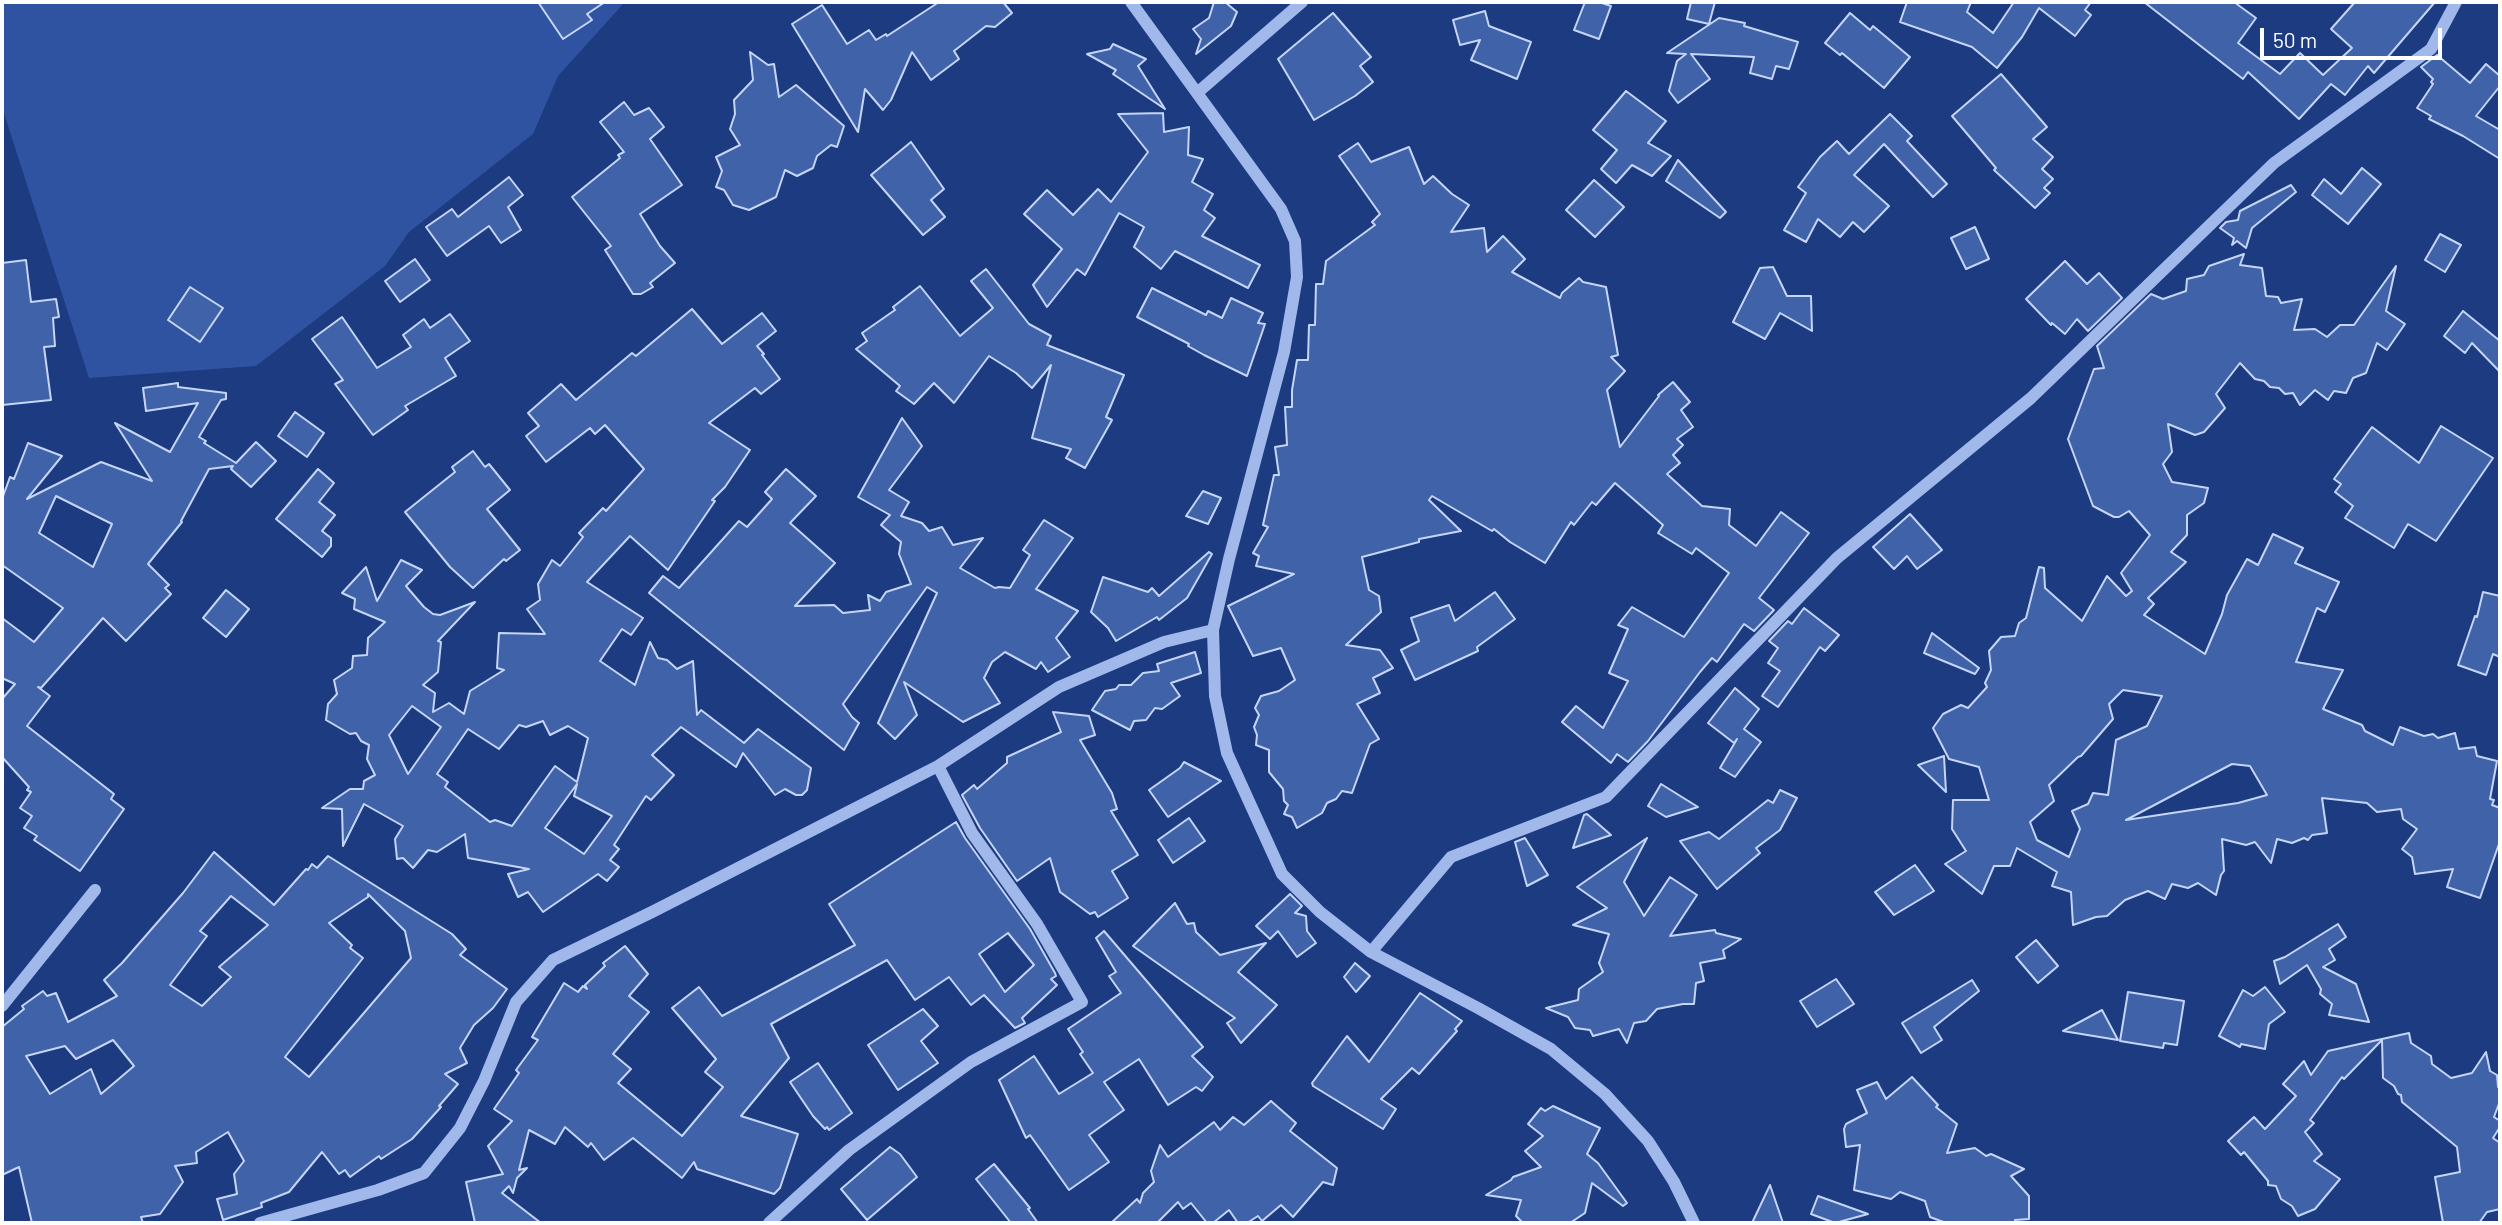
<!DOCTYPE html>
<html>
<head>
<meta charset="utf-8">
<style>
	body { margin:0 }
	#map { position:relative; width:2502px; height:1225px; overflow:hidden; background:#1c3b81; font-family:Barlow,sans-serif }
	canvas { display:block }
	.frame { position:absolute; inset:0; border:4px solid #fff; pointer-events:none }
	.scale { position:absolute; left:2260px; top:28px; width:182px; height:32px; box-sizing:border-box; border:4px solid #fff; border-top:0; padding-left:9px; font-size:21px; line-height:24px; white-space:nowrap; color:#fff; -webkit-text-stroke:5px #1c3b81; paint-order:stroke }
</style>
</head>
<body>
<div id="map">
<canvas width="2502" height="1225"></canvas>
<div class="frame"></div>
<div class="scale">50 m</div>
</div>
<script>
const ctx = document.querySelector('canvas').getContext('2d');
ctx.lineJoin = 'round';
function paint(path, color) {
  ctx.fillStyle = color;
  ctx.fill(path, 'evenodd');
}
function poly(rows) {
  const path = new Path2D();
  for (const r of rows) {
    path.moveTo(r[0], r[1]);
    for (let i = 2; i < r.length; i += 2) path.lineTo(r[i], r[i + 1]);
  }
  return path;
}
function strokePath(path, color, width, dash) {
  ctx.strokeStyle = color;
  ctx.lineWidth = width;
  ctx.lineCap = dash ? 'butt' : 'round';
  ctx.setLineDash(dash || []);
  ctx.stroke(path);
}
const green = poly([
	[2,2,625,2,558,76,533,134,409,232,385,266,256,366,89,378,2,107]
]);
const building = poly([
	[538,2,605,2,587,14,592,20,563,39,538,2],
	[939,2,1003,2,1012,13,995,27,986,26,954,51,959,59,931,80,912,52,891,100,883,110,865,89,858,132,792,24,822,5,847,44,869,30,876,40,886,34,887,36,939,2],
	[1214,2,1225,2,1237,12,1231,26,1196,54,1201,39,1193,29,1209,18,1214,2],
	[1585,2,1599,2,1611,6,1599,39,1574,30,1585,2],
	[1691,2,1715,2,1709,24,1687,19,1691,2],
	[1907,2,1971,2,1967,12,1993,33,2014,2,2091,2,2085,10,2091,15,2075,36,2039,8,2022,37,1997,68,1972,47,1900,22,1907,2],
	[2144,2,2234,2,2256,18,2238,43,2280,74,2300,53,2323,75,2352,48,2331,29,2355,2,2435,2,2374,73,2368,66,2345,95,2331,84,2299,119,2248,72,2243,79,2144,2],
	[1485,11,1489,26,1531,42,1517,79,1471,60,1480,40,1460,45,1453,20,1485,11],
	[1333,13,1371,57,1360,66,1373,82,1355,96,1314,120,1278,59,1333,13],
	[1850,13,1870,30,1873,26,1910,57,1884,88,1842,53,1840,55,1825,43,1850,13],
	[1719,18,1745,23,1744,26,1798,42,1789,69,1776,66,1772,79,1750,73,1754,57,1691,54,1710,79,1678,103,1669,91,1677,61,1686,54,1667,53,1719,18],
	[1113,44,1146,59,1138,66,1165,109,1113,74,1116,70,1087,54,1110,49,1113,44],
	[750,52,768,65,774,64,779,97,796,85,844,126,837,147,831,145,817,156,813,168,797,176,785,170,776,197,749,210,733,205,724,190,716,187,722,171,716,157,740,145,730,129,735,114,734,100,753,80,750,52],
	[2437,55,2470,83,2486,64,2500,76,2500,86,2476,116,2500,130,2500,159,2463,136,2429,119,2431,116,2417,108,2433,84,2431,82,2433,79,2421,67,2437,55],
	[2001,74,2047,127,2033,139,2053,157,2042,169,2053,179,2044,188,2050,193,2035,208,1994,170,1996,168,1952,116,2001,74],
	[1626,91,1666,121,1648,143,1671,156,1652,176,1632,165,1616,183,1601,169,1617,150,1593,130,1626,91],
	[624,102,634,115,649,108,664,127,650,139,682,185,640,214,660,246,675,263,650,283,653,287,641,294,633,294,605,250,611,246,572,197,620,158,618,155,624,152,600,122,624,102],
	[1163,113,1164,132,1189,127,1188,155,1203,159,1192,182,1213,194,1204,210,1215,218,1202,236,1260,265,1248,288,1175,251,1161,269,1134,247,1144,227,1119,213,1085,275,1077,269,1047,307,1033,285,1062,249,1024,214,1047,190,1073,215,1098,189,1111,202,1148,152,1118,114,1163,113],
	[1890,114,1912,136,1907,141,1947,184,1933,197,1884,144,1854,175,1889,206,1864,232,1853,222,1840,237,1818,219,1806,242,1784,230,1806,193,1798,187,1820,157,1837,141,1849,154,1890,114],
	[911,142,944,189,931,200,945,217,923,235,871,175,911,142],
	[1358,143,1371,162,1409,147,1424,184,1433,176,1452,194,1469,205,1451,232,1484,228,1487,252,1503,236,1525,259,1512,272,1560,298,1562,293,1579,278,1583,282,1606,287,1618,355,1611,357,1625,371,1607,390,1620,447,1659,396,1658,395,1673,382,1690,402,1681,410,1693,427,1677,439,1683,445,1673,455,1680,463,1667,474,1702,506,1730,509,1729,525,1756,546,1781,512,1809,533,1759,598,1774,610,1754,631,1744,624,1717,662,1712,658,1700,672,1648,741,1628,762,1617,754,1611,763,1562,722,1576,706,1603,728,1628,681,1609,673,1628,629,1618,625,1632,607,1684,637,1729,573,1696,548,1692,554,1658,533,1663,525,1615,483,1596,505,1592,502,1574,525,1571,522,1545,563,1510,542,1494,529,1492,531,1432,496,1429,500,1461,531,1419,539,1419,542,1362,557,1369,590,1379,596,1381,612,1346,645,1380,650,1393,668,1373,678,1380,693,1357,704,1379,739,1370,744,1352,793,1342,791,1336,799,1327,803,1322,813,1297,828,1292,817,1284,814,1288,805,1284,801,1283,789,1269,772,1269,750,1256,745,1257,735,1254,727,1259,715,1255,708,1261,696,1279,691,1295,680,1281,648,1253,656,1228,606,1294,574,1256,566,1259,556,1253,553,1268,527,1263,525,1274,475,1279,475,1275,447,1287,445,1285,407,1292,407,1292,390,1297,360,1308,360,1309,325,1315,325,1316,284,1323,284,1326,261,1375,225,1372,222,1380,214,1339,156,1358,143],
	[1678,160,1726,212,1720,218,1666,181,1678,160],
	[2362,168,2381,184,2348,224,2312,195,2324,179,2341,194,2362,168],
	[509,177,523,195,508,207,521,230,501,243,489,226,447,256,426,227,452,209,458,217,509,177],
	[1594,180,1624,207,1595,237,1566,210,1594,180],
	[2291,185,2296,192,2252,228,2246,248,2237,241,2232,245,2234,238,2220,228,2226,222,2238,220,2240,211,2291,185],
	[1975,227,1989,259,1966,269,1951,238,1975,227],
	[2440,234,2461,245,2445,272,2425,260,2440,234],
	[2244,254,2240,265,2262,268,2266,296,2278,297,2281,303,2302,299,2294,330,2315,329,2327,337,2340,325,2354,325,2396,266,2386,311,2405,324,2387,350,2377,343,2366,373,2353,378,2346,393,2334,391,2328,400,2315,390,2300,405,2293,393,2285,394,2279,388,2270,387,2264,381,2255,379,2240,363,2216,394,2225,408,2204,432,2195,435,2168,424,2172,452,2163,464,2172,482,2208,488,2204,503,2187,515,2187,535,2171,552,2186,562,2148,598,2154,604,2144,615,2205,654,2222,614,2227,595,2247,559,2258,565,2273,534,2303,548,2295,563,2339,582,2325,612,2317,608,2296,662,2343,670,2323,709,2362,725,2365,731,2393,745,2400,727,2424,736,2433,734,2438,738,2455,733,2459,749,2475,747,2477,756,2497,761,2490,799,2494,800,2492,805,2500,808,2500,841,2480,898,2447,887,2453,869,2415,874,2412,857,2402,849,2417,829,2403,819,2401,809,2377,812,2367,803,2322,798,2327,833,2312,835,2308,840,2304,838,2292,843,2277,839,2271,863,2255,842,2246,845,2222,839,2224,871,2221,875,2216,895,2198,883,2188,888,2172,884,2165,899,2148,891,2125,900,2107,916,2096,917,2073,925,2071,892,2052,886,2057,872,2017,848,2010,866,1994,866,1982,894,1945,864,1966,851,1952,829,1953,800,1989,800,1979,767,1949,759,1933,728,1943,714,1961,705,1968,708,1987,687,1985,683,1991,670,1989,651,2001,637,2015,636,2019,623,2026,618,2039,567,2044,568,2045,588,2082,621,2107,576,2126,596,2132,591,2121,573,2150,535,2129,511,2119,517,2114,517,2093,506,2068,439,2094,369,2104,368,2097,346,2151,294,2163,299,2186,291,2187,279,2204,275,2209,266,2244,254],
	[2123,690,2162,696,2147,726,2116,740,2108,795,2093,793,2088,804,2072,811,2080,829,2069,857,2037,840,2030,822,2054,801,2049,785,2078,757,2081,756,2113,719,2109,704,2123,690],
	[2232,764,2250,766,2267,795,2238,803,2126,820,2232,764],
	[415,259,430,280,400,302,385,281,415,259],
	[26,260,31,302,56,299,59,317,53,318,55,346,44,347,51,400,2,405,2,263,26,260],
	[2065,261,2087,284,2099,273,2122,298,2088,331,2077,319,2065,334,2052,323,2051,325,2026,299,2065,261],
	[1773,267,1787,296,1811,296,1812,331,1780,313,1765,339,1733,322,1760,268,1773,267],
	[986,269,1029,324,1051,336,1047,345,1124,375,1106,417,1112,420,1085,468,1066,458,1071,449,1032,438,1051,365,1032,388,1016,373,989,356,954,403,934,383,914,404,896,391,900,386,856,349,867,341,862,333,895,310,893,307,920,286,960,336,993,308,971,281,986,269],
	[190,287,223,308,200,342,168,320,190,287],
	[1152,288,1206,315,1208,311,1222,318,1231,298,1263,313,1258,323,1265,324,1247,376,1204,355,1188,346,1189,344,1137,317,1152,288],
	[692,309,722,344,762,313,776,331,757,346,764,354,762,355,780,379,761,394,755,388,709,423,750,450,725,487,712,500,715,501,668,570,630,536,587,582,643,618,631,635,622,629,600,661,635,685,650,642,658,658,667,660,677,669,693,661,697,715,701,710,744,743,758,729,811,768,807,790,802,795,796,795,785,789,775,795,743,753,736,767,681,727,652,755,674,775,651,800,646,796,614,845,619,849,610,860,619,867,607,881,598,874,543,912,528,892,518,897,508,874,529,869,468,858,465,834,437,852,428,850,413,868,403,858,397,859,395,839,403,826,364,804,343,846,342,809,322,808,350,789,363,789,364,781,375,775,367,759,369,745,361,741,356,733,350,734,326,720,328,704,337,694,334,680,352,668,353,656,367,655,368,638,385,622,354,609,355,599,342,593,366,567,377,601,401,560,422,570,406,586,424,607,433,614,440,615,475,602,438,641,441,642,438,672,423,685,435,693,433,712,449,703,464,714,470,691,504,670,497,668,499,633,545,634,527,609,540,600,538,584,552,560,560,566,583,537,579,533,603,508,606,511,644,469,605,425,595,434,590,428,546,462,526,436,539,426,528,413,561,384,576,400,632,353,636,356,692,309],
	[412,706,441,727,408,774,389,735,412,706],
	[543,721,550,735,568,726,588,738,577,782,555,766,512,826,495,820,490,822,445,787,448,782,437,774,468,729,499,749,519,725,526,727,543,721],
	[577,784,574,796,612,816,584,854,545,828,577,784],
	[2463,311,2500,341,2500,372,2472,343,2465,353,2444,336,2463,311],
	[450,314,470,341,445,358,456,376,405,406,408,410,373,435,335,384,343,380,312,339,342,317,377,368,411,347,403,335,424,319,430,328,450,314],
	[178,383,178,387,226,393,226,399,221,400,199,437,206,441,204,443,236,463,256,442,276,461,251,487,231,469,233,466,209,469,181,521,182,522,148,564,169,585,165,588,171,594,126,641,103,618,41,688,38,687,50,696,27,726,114,794,111,799,124,809,80,871,34,840,37,836,24,828,32,816,20,808,31,792,27,790,29,787,2,757,2,699,15,684,2,678,2,618,34,642,63,608,2,565,2,499,10,477,14,479,28,443,62,456,27,499,101,462,152,481,115,423,170,452,198,403,146,411,143,388,178,383],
	[56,496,112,524,93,567,39,533,56,496],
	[295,412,324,433,307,457,278,436,295,412],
	[902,418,922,446,889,490,909,502,901,516,922,523,929,531,942,527,953,545,983,538,960,568,995,588,999,587,1010,588,1030,555,1023,550,1044,520,1073,538,1036,589,1078,611,1056,638,1070,657,1048,672,1041,662,1036,669,1005,652,992,662,984,678,1000,703,963,722,904,682,917,715,895,739,878,723,937,593,927,587,843,704,852,717,859,723,844,750,649,593,663,576,679,588,739,521,747,527,772,499,765,492,786,469,816,496,790,523,835,563,795,606,834,605,843,613,870,610,868,595,880,601,886,592,911,584,899,554,901,542,881,525,890,515,858,497,902,418],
	[2441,426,2493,458,2436,541,2408,524,2394,548,2345,518,2353,506,2335,492,2341,484,2334,479,2372,427,2419,463,2441,426],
	[473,451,485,467,489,464,510,490,487,509,520,550,506,561,504,559,473,588,450,567,405,512,455,472,452,467,473,451],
	[318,469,334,483,319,502,335,515,322,531,331,538,331,546,322,557,276,519,318,469],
	[1203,491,1221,498,1208,524,1186,516,1203,491],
	[1910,514,1942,550,1917,569,1907,556,1894,569,1873,547,1910,514],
	[1209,552,1212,554,1187,598,1159,620,1157,617,1116,641,1108,628,1091,612,1103,577,1148,592,1152,588,1159,596,1209,552],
	[226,590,249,609,226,637,203,618,226,590],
	[1495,592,1515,619,1477,647,1478,651,1415,680,1401,650,1419,641,1411,618,1449,605,1455,621,1495,592],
	[2483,592,2500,596,2500,657,2493,654,2486,675,2458,665,2475,616,2477,617,2483,592],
	[1804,608,1839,635,1825,651,1820,647,1778,707,1762,696,1780,671,1768,663,1778,648,1769,641,1788,621,1792,624,1804,608],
	[1932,633,1979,668,1975,674,1924,653,1932,633],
	[1195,652,1201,673,1171,683,1180,696,1162,709,1155,708,1146,720,1134,721,1130,730,1092,710,1105,691,1116,689,1119,685,1131,685,1143,673,1159,671,1157,664,1195,652],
	[1735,688,1759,709,1744,729,1761,742,1735,777,1720,768,1737,739,1734,743,1708,723,1735,688],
	[1053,712,1089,716,1095,735,1080,740,1112,793,1117,809,1111,811,1138,855,1112,871,1128,898,1098,917,1095,912,1090,914,1060,892,1050,858,1017,881,980,828,962,795,974,785,977,789,1007,763,1007,757,1061,732,1053,712],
	[1944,756,1946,792,1918,765,1944,756],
	[1184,762,1221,781,1168,817,1149,790,1180,768,1184,762],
	[1661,784,1698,807,1666,817,1648,806,1661,784],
	[1780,790,1797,798,1780,830,1756,848,1760,853,1717,889,1680,841,1709,832,1719,839,1768,800,1773,803,1780,790],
	[1587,814,1611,835,1573,848,1584,815,1587,814],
	[1189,818,1205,841,1173,863,1158,840,1189,818],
	[956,822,965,838,1030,929,1055,973,1056,976,1051,979,1057,985,1022,1018,1025,1023,1015,1028,984,995,971,1005,949,977,915,1000,887,960,771,1024,789,1058,741,1116,798,1134,780,1188,774,1194,697,1169,694,1162,682,1178,633,1138,604,1160,591,1143,588,1147,565,1127,555,1144,529,1130,519,1170,527,1168,517,1178,513,1193,509,1186,502,1193,541,1223,475,1223,466,1182,503,1174,488,1146,512,1121,494,1109,519,1073,516,1070,538,1040,532,1037,564,983,578,992,583,986,587,989,585,985,605,966,603,963,625,946,648,974,629,996,649,1012,613,1054,631,1069,618,1083,682,1136,723,1087,705,1072,716,1059,672,1008,699,987,722,1016,855,945,829,904,956,822],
	[1008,933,1034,965,1005,992,979,954,1008,933],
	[1525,838,1548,875,1527,886,1515,842,1525,838],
	[1647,838,1624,882,1644,916,1670,877,1697,895,1670,936,1715,930,1716,933,1741,939,1723,950,1725,958,1700,963,1704,981,1696,983,1694,1004,1683,1004,1657,1009,1646,1021,1634,1023,1627,1043,1619,1029,1593,1036,1590,1030,1575,1028,1568,1017,1546,1008,1578,1000,1579,989,1603,972,1599,963,1609,934,1573,925,1607,908,1577,887,1647,838],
	[214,852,274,905,306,869,308,870,312,864,317,868,328,856,452,934,466,949,460,955,507,989,493,1008,474,1025,460,1048,467,1063,445,1074,458,1084,439,1106,441,1107,412,1139,381,1159,379,1156,350,1177,345,1170,339,1174,322,1152,289,1192,261,1203,262,1207,223,1220,217,1199,237,1194,234,1174,244,1161,228,1132,196,1152,197,1163,175,1166,183,1182,160,1214,141,1217,143,1223,32,1223,19,1167,2,1175,2,1027,24,1009,22,1006,43,991,47,996,56,993,68,1022,117,996,104,980,122,963,183,893,214,852],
	[368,894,405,931,411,958,309,1077,285,1057,363,958,350,948,352,945,329,923,368,897,368,894],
	[231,896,268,925,219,967,231,977,202,1006,170,985,207,936,200,931,231,896],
	[113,1040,134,1066,101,1094,91,1069,50,1094,26,1056,65,1046,76,1059,113,1040],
	[1915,865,1934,891,1894,915,1875,892,1915,865],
	[1290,894,1302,906,1295,913,1306,916,1307,931,1316,943,1297,957,1278,931,1270,939,1256,926,1290,894],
	[1175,903,1187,924,1194,923,1196,932,1220,955,1266,943,1238,972,1277,1005,1241,1043,1227,1023,1235,1018,1133,946,1175,903],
	[2338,924,2346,937,2329,949,2335,960,2323,967,2356,984,2369,1022,2329,1015,2332,1004,2320,994,2321,989,2307,965,2280,984,2274,961,2285,957,2338,924],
	[1104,931,1203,1047,1192,1056,1213,1077,1202,1091,1196,1087,1168,1105,1139,1059,1104,1082,1124,1110,1089,1135,1109,1162,1069,1190,1030,1135,1026,1138,999,1080,1034,1056,1059,1094,1093,1073,1080,1054,1083,1052,1068,1029,1121,993,1109,976,1116,972,1096,938,1104,931],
	[2036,940,2058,966,2038,983,2016,957,2036,940],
	[1355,963,1370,976,1356,992,1344,977,1355,963],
	[1836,979,1854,1004,1817,1027,1800,1001,1836,979],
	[1972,980,1979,991,1934,1027,1942,1040,1921,1053,1902,1023,1972,980],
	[2265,987,2285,1012,2269,1024,2265,1049,2241,1044,2240,1047,2219,1036,2243,990,2253,996,2265,987],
	[2128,992,2184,1001,2177,1045,2164,1043,2163,1048,2120,1041,2128,992],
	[1420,993,1462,1021,1455,1029,1457,1031,1419,1074,1412,1068,1381,1099,1396,1109,1383,1129,1313,1086,1312,1083,1347,1036,1369,1062,1420,993],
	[923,1009,938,1026,921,1041,938,1063,898,1090,868,1045,923,1009],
	[2102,1010,2118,1040,2063,1031,2102,1010],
	[2409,1033,2411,1043,2431,1056,2432,1064,2451,1078,2472,1073,2486,1052,2490,1071,2497,1075,2498,1087,2500,1089,2500,1101,2494,1117,2500,1121,2500,1127,2493,1138,2500,1143,2500,1209,2487,1212,2479,1223,2443,1223,2435,1177,2460,1172,2457,1147,2402,1102,2401,1095,2398,1094,2394,1086,2383,1078,2382,1040,2344,1079,2342,1077,2310,1120,2314,1123,2305,1132,2322,1154,2314,1161,2340,1179,2315,1209,2298,1216,2292,1206,2281,1199,2276,1186,2268,1185,2268,1181,2244,1152,2241,1155,2228,1141,2254,1117,2265,1129,2296,1096,2283,1084,2304,1061,2311,1075,2328,1051,2409,1033],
	[818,1063,852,1113,829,1130,827,1127,825,1129,813,1116,790,1082,818,1063],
	[1912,1077,1938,1105,1936,1107,1957,1124,1947,1153,1975,1148,1986,1156,1991,1154,2024,1169,2011,1176,2029,1196,2029,1219,2015,1220,2015,1223,1946,1223,1930,1217,1925,1201,1900,1192,1891,1199,1854,1190,1860,1145,1846,1147,1844,1129,1846,1124,1867,1113,1857,1090,1877,1082,1886,1099,1912,1077],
	[1271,1101,1296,1123,1290,1131,1337,1168,1333,1185,1323,1182,1293,1217,1281,1205,1262,1221,1258,1216,1247,1223,1238,1223,1229,1210,1213,1223,1207,1223,1191,1203,1183,1209,1178,1202,1157,1223,1111,1223,1137,1199,1140,1203,1143,1193,1154,1182,1151,1171,1160,1145,1168,1157,1214,1122,1220,1130,1233,1117,1244,1125,1271,1101],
	[1553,1106,1600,1128,1587,1154,1598,1163,1627,1203,1623,1206,1592,1183,1585,1213,1570,1223,1523,1223,1516,1216,1521,1200,1486,1195,1511,1180,1513,1177,1541,1167,1525,1151,1543,1136,1528,1124,1541,1108,1545,1111,1553,1106],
	[890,1147,900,1154,917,1177,867,1220,841,1189,890,1147],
	[994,1164,1030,1208,1028,1209,1038,1223,1011,1223,976,1179,994,1164],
	[1770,1185,1783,1223,1752,1223,1770,1185],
	[1818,1196,1868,1214,1835,1223,1811,1214,1818,1196]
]);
const minor = poly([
	[1131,2,1281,209,1295,241,1297,277,1284,352,1229,559,1213,630,1215,696,1227,753,1282,874,1320,912,1371,952,1478,1008,1551,1049,1605,1094,1648,1141,1674,1182,1694,1223],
	[1197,93,1302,2],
	[1371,952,1451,857,1606,797,1837,558,2031,398,2274,163,2431,49,2456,2],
	[2,1006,95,890],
	[260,1223,378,1190,424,1173,460,1128,484,1081,516,1002,553,960,652,912,938,766,1059,687,1164,642,1213,630],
	[769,1223,849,1150,971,1062,1082,1002,1037,924,972,833,938,766]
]);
paint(green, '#2f53a0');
paint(building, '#4062a9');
strokePath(building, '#c5d5f7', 2);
strokePath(minor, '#a0b8ea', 12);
</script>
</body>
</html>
